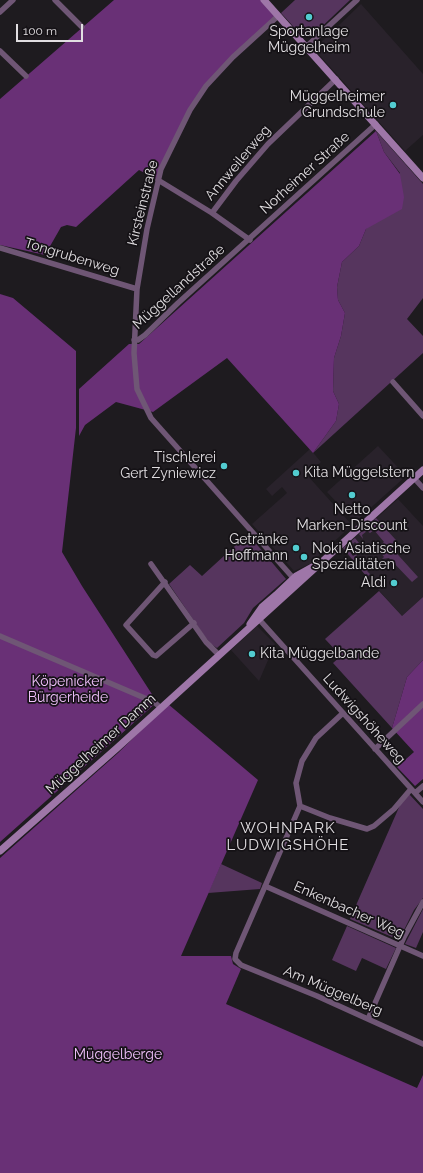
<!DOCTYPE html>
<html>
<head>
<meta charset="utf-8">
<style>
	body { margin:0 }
	#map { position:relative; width:423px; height:1173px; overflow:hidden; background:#1e1b1f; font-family:Raleway,sans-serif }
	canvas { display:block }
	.scale { position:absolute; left:16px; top:24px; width:67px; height:18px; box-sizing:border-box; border:2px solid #e1dee1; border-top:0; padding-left:5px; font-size:12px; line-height:14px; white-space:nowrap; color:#e1dee1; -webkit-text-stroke:3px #151216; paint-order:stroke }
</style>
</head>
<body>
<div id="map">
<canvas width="423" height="1173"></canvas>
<div class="scale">100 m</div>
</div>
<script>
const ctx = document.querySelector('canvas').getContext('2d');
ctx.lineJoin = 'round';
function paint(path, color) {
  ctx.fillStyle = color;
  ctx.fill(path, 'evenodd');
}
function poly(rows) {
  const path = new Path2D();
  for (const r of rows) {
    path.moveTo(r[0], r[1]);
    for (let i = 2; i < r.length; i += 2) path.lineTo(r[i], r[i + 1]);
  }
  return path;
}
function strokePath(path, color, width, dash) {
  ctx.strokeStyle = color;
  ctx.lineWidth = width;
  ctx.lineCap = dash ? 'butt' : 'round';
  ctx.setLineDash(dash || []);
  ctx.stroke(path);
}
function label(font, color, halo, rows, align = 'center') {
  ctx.font = font + ' Raleway,sans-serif';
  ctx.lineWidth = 3.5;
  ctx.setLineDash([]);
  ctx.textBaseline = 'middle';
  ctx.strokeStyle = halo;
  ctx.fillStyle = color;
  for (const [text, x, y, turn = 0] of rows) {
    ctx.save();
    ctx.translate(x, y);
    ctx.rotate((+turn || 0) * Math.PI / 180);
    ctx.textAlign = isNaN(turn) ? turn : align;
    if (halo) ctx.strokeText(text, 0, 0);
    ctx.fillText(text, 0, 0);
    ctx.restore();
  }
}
const built = poly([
	[361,4,423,74,423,135,405,151,314,49],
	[378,446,406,476,355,522,327,492],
	[310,449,321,462,307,475,352,525,310,564,294,571,252,524,287,493,282,487,272,496,266,489],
	[398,499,423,526,423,597,402,616,342,549],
	[257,626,275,644,259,681,231,650]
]);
const green = poly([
	[295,0,350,0,312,36,309,33,302,36,281,13],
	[376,131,423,184,423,298,407,319,423,336,423,353,313,453,336,421,339,404,333,391,334,358,341,336,345,313,338,300,337,287,342,262,359,246,366,229,400,173,384,152],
	[376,518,395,539,396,540,390,546,418,577,412,582,389,558,382,559,384,557,381,553,378,555,375,551,377,552,382,548,380,545,384,542,374,530,370,533,367,531,362,535,363,539,359,534],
	[248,534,286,579,253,608,244,623,217,648,211,644,203,634,169,584,190,565,202,576],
	[355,538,359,543,357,544,355,542,350,546,352,550,350,552,353,556,356,554,357,555,355,557,359,563,362,561,363,562,361,564,366,570,368,568,369,569,367,571,370,574,367,577,343,548],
	[379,591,402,616,423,597,423,660,407,677,392,728,333,663,341,656,325,639],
	[409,794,423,809,423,898,414,910,399,940,350,919,400,805],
	[221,864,262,883,260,889,208,893],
	[423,909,423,932,416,948,405,944],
	[347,926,396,948,386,969,362,958,356,971,332,960]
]);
const forest = poly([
	[114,0,264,0,278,16,225,65,196,101,158,180,139,170,76,227,67,225,61,227,45,255,0,245,0,99],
	[376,131,384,152,400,174,404,197,402,209,366,229,359,246,342,262,337,287,338,300,345,313,341,336,334,358,333,391,339,404,336,421,313,453,227,358,153,412,116,402,85,425,79,436,79,389,129,344,139,344],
	[0,294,13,298,76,351,76,428,62,552,82,586,157,702,0,842],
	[423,660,423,779,415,786,397,767,414,752,392,728,407,677],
	[168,704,258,780,181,956,231,956,233,964,241,969,226,1004,417,1088,423,1075,423,1173,0,1173,0,858,118,753]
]);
const street = poly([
	[55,0,82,27],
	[0,12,13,0],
	[278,16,233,57,206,86,190,110,161,169,147,229,137,289,134,353,137,389,151,418,295,580],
	[306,47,357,0],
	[0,51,26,76],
	[158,180,212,213,250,240],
	[212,213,236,181,268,144,336,79],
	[0,248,137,289],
	[134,340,138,340,145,335,178,303,376,124],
	[393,382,423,416],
	[414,478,423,488],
	[151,564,206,642,219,655],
	[165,582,126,625,153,655,156,656,194,623],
	[257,617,423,802],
	[0,636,154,702,161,708],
	[343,713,316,738,302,761,296,783,300,806,236,953,235,959,241,965,317,996,423,1044],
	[375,749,423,704],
	[415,793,423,786],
	[300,806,330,818,367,829,374,826,394,809,411,789],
	[265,886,423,956],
	[368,1019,404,937,423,902]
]);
const secondary = poly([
	[264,0,423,178],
	[250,624,262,607,276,595,296,576,314,566],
	[0,851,117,748,423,470]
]);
const markers = [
	[309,17,4,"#52ccd0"],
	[393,105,4,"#52ccd0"],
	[224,466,4,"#52ccd0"],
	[296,473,4,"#52ccd0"],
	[352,495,4,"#52ccd0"],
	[296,548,4,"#52ccd0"],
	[304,557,4,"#52ccd0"],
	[394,583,4,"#52ccd0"],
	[252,654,4,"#52ccd0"]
];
const poiNames = [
	["Sportanlage",309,32,"center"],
	["Müggelheim",309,48,"center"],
	["Müggelheimer",385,97],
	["Grundschule",385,113],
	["Tischlerei",216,458],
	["Gert Zyniewicz",216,474],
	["Kita Müggelstern",304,473,"left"],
	["Netto",352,510,"center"],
	["Marken-Discount",352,526,"center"],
	["Getränke",288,540],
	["Hoffmann",288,556],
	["Noki Asiatische",312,549,"left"],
	["Spezialitäten",312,565,"left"],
	["Aldi",386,583],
	["Kita Müggelbande",260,654,"left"]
];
const streetNames = [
	["Annweilerweg",238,163,-50],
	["Norheimer Straße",305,173,-42],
	["Kirsteinstraße",143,203,-76],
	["Tongrubenweg",72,257,17],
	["Müggellandstraße",179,287,-42],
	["Ludwigshöheweg",364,719,48],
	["Müggelheimer Damm",101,744,-42],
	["Enkenbacher Weg",349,910,24],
	["Am Müggelberg",333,991,23]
];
const parkNames = [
	["Köpenicker",68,682],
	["Bürgerheide",68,698],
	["Müggelberge",118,1055]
];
const neighbourhoodNames = [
	["WOHNPARK",288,828],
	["LUDWIGSHÖHE",288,845]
];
paint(built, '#29222b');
paint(green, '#56355e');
paint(forest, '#693076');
strokePath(street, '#6f5675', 5.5);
strokePath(secondary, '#9e76a8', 7);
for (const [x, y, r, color] of markers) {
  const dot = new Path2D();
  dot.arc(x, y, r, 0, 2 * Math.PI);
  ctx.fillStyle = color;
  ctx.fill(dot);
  strokePath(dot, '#151216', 1.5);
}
label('14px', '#e1dee1', '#151216', poiNames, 'right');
label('14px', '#e1dee1', '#151216', streetNames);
label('14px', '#f1c1fc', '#151216', parkNames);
ctx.letterSpacing = '1px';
label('15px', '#e1dee1', '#151216', neighbourhoodNames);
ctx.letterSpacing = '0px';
</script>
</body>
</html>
